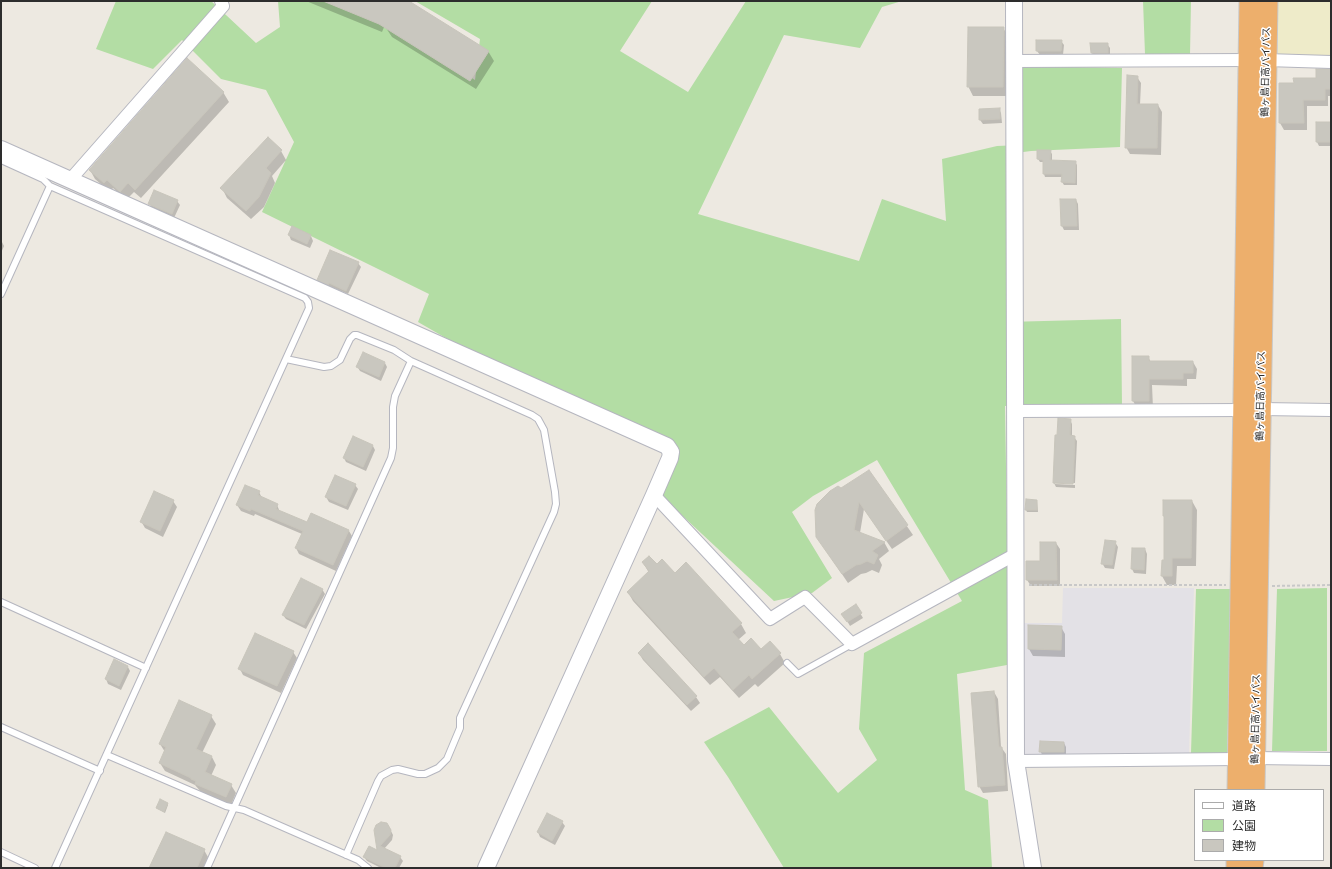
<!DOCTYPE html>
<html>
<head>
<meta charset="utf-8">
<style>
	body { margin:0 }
	#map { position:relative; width:1332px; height:869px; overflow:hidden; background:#ede9e1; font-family:Manrope,"Noto Sans JP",sans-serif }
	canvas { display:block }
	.frame { position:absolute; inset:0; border:2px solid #2d2d2d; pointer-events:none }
	.legend { position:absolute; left:1194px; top:789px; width:130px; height:72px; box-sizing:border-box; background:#fff; border:1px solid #ababab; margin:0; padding:5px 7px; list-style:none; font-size:12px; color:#2d2d2d }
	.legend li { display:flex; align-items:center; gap:8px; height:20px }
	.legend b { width:20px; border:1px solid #ababab }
</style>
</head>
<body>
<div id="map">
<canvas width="1332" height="869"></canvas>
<div class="frame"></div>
<ul class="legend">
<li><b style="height:5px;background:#fff"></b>道路</li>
<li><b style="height:11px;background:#b3dda4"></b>公園</li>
<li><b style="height:11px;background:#c9c7bf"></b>建物</li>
</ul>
</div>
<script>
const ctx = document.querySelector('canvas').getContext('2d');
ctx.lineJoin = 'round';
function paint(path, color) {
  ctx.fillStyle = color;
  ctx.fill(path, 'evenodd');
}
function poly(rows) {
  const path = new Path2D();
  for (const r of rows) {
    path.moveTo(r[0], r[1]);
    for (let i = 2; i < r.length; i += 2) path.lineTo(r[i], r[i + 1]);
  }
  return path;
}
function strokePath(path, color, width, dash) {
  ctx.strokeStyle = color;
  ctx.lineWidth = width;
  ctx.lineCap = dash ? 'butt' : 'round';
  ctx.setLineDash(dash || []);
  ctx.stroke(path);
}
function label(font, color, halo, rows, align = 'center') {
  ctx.font = font + ' Manrope,"Noto Sans JP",sans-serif';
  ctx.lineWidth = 3;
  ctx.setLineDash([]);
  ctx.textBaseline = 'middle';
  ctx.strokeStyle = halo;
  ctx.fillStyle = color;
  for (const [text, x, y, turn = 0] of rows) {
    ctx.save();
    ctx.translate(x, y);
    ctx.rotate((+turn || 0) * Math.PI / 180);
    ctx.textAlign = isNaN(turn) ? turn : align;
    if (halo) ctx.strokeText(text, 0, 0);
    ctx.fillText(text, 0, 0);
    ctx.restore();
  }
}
const industrial = poly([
	[1063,588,1194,588,1189,754,1022,756,1021,623,1062,623]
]);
const green = poly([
	[116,1,211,1,256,43,280,27,278,1,329,1,383,23,475,80,480,39,415,1,652,1,620,51,688,92,746,1,902,1,882,7,860,48,784,35,698,214,859,261,882,199,946,221,942,159,997,146,1021,145,1021,66,1122,68,1120,147,1031,151,1008,154,1006,322,1121,319,1122,406,1005,406,1008,588,1007,665,957,674,965,790,988,800,992,868,784,868,728,777,704,742,769,707,838,793,877,760,859,729,864,653,962,601,877,460,813,496,792,512,832,578,812,593,774,601,659,494,676,448,479,357,418,322,429,294,262,212,294,142,266,90,221,79,182,40,153,69,96,49],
	[1143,1,1191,1,1190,55,1145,54],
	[1327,588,1327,751,1272,751,1277,589],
	[1196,589,1232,589,1227,753,1191,753]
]);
const sand = poly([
	[1278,1,1331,1,1331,55,1278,55]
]);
const shadow = poly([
	[306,1,395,1,382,32],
	[403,1,407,1,488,51,494,61,476,89,392,37,386,28],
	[1003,28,1009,37,1008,96,973,96,968,86],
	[1061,41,1064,45,1063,55,1040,55,1037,51],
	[1107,44,1110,48,1110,57,1094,57,1092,53],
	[1331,70,1331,96,1328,96,1328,106,1307,106,1307,130,1284,130,1280,123,1295,84,1317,79],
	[1137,77,1141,83,1140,105,1158,105,1162,112,1161,155,1130,154,1126,147],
	[223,92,229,102,141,198,134,192,126,200,113,188,110,192,95,179,90,170],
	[999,109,1001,113,1002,123,983,124,980,120,980,110],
	[1331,123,1331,146,1319,146,1317,142],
	[281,151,286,160,272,176,275,183,264,207,251,219,227,198,222,188],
	[1050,151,1052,154,1052,161,1075,162,1077,165,1077,185,1064,185,1062,182,1062,177,1045,177,1044,174,1044,162,1040,162,1038,159],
	[1061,200,1076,200,1078,204,1079,230,1064,230,1062,226],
	[177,201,180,205,174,218,152,209,150,204],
	[292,228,311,236,313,241,310,248,291,240,289,235],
	[1,240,4,246,1,253],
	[358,263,361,267,348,294,331,287,331,288,321,284,318,280],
	[1148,357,1151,362,1193,362,1197,369,1196,379,1187,379,1187,386,1152,385,1153,408,1137,408,1133,401],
	[385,363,387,367,381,381,360,371,357,366],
	[1330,419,1331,419,1331,435,1330,433],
	[1070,420,1072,424,1072,437,1074,437,1077,441,1075,483,1055,482,1055,484,1075,485,1075,488,1056,487,1054,483],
	[353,437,373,446,375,450,366,471,346,462,344,458],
	[869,471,913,535,892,549,864,509,860,533,884,542,889,551,879,559,882,565,879,573,872,570,866,573,861,574,848,583,823,546,840,490],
	[355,485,358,489,348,510,329,502,326,497],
	[259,492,262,498,277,505,280,512,307,524,349,531,352,536,336,571,299,554,296,548,302,534,255,514,254,516,241,511,237,505],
	[173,501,177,507,163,537,145,528,141,521],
	[1037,501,1038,512,1027,512,1026,510],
	[1164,501,1192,501,1197,510,1196,566,1177,566,1176,585,1167,585,1162,576,1164,561,1165,519,1164,516],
	[1115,542,1118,547,1114,569,1105,568,1102,563],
	[1056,543,1060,549,1060,586,1031,586,1027,580],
	[1145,549,1147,554,1146,574,1134,573,1132,569],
	[643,562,657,565,675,574,741,624,746,633,738,640,744,646,780,654,785,663,758,687,755,684,739,698,720,677,710,685,633,601,628,592,649,573],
	[322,589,325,594,306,629,286,619,283,615],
	[856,606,863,618,850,626,843,614],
	[1061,627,1065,634,1065,657,1033,656,1029,649],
	[293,652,297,658,281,693,243,675,240,669],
	[639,653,696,697,700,703,691,711,643,660],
	[128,667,130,671,121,690,108,684,106,679],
	[994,692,998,699,1001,747,1006,754,1008,791,983,793,979,786],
	[211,716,216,724,202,753,212,757,216,765,211,776,231,785,236,793,231,805,201,792,195,785,165,771,160,763,165,752,160,744],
	[1064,743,1066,747,1066,756,1043,756,1040,751],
	[167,803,168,805,165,813,157,808],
	[562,822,565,826,555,845,540,837,538,832],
	[384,823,388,825,393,835,392,840,384,849,400,857,403,861,399,868,381,868,367,861,364,857,379,852],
	[204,850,208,857,203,868,151,868]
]);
const building = poly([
	[323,1,409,1,489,51,470,81,379,24,323,1],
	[968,27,1004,27,1003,87,967,87,968,27],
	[1036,40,1062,40,1061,51,1036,51,1036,40],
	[1090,43,1108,43,1108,53,1091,53,1090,43],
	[187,58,224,92,135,190,128,183,120,192,107,180,104,183,89,170,187,58],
	[1316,69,1331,69,1331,89,1325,89,1325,100,1303,100,1304,123,1279,123,1279,83,1294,83,1293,78,1316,78,1316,69],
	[1127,75,1138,76,1137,104,1158,104,1157,148,1125,148,1127,75],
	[1000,108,1000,119,979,120,979,109,1000,108],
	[1316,122,1331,122,1331,142,1316,142,1316,122],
	[268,137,282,150,266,168,271,173,259,197,246,211,220,188,268,137],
	[1037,150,1051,150,1050,160,1076,161,1075,183,1061,182,1062,174,1043,174,1043,160,1037,159,1037,150],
	[154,190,178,200,172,214,148,204,154,190],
	[1060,199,1076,199,1077,226,1061,226,1060,199],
	[292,226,311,235,307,244,288,235,292,226],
	[330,250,359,262,346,291,329,283,328,285,317,280,330,250],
	[363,352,385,362,379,377,356,367,363,352],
	[1132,356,1149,356,1149,361,1193,361,1193,373,1183,373,1183,379,1149,379,1149,401,1132,401,1132,356],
	[1058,418,1071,419,1070,435,1075,436,1073,484,1053,483,1055,435,1057,435,1058,418],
	[353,436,373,445,363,467,343,458,353,436],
	[869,470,908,525,886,541,859,502,854,530,885,542,872,551,878,555,874,564,867,561,861,564,856,565,842,574,816,537,815,510,817,504,830,491,838,486,841,488,869,470],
	[335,475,356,484,346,506,325,497,335,475],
	[245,485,260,491,258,495,278,504,276,509,307,522,311,513,349,530,333,565,295,548,303,531,251,509,250,511,236,505,245,485],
	[154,491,174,500,160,531,140,522,154,491],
	[1026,499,1037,500,1037,510,1025,510,1026,499],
	[1163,500,1192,500,1191,558,1172,558,1172,576,1161,576,1162,560,1164,560,1164,516,1163,516,1163,500],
	[1105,540,1116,541,1112,565,1101,564,1105,540],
	[1040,542,1056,542,1057,580,1026,580,1026,561,1040,561,1040,542],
	[1132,548,1145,548,1144,570,1131,569,1132,548],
	[649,556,657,564,662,559,675,573,686,562,742,623,732,632,744,645,751,638,761,649,770,641,781,653,752,679,749,675,733,690,714,668,704,677,627,592,649,571,642,562,649,556],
	[301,578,323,589,304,625,282,615,301,578],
	[856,604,862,613,847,622,841,614,856,604],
	[1028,625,1062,626,1061,650,1028,649,1028,625],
	[255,633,294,651,277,686,238,669,255,633],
	[648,643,697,696,687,705,638,653,648,643],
	[114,659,128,666,119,686,105,679,114,659],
	[994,691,999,747,1002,747,1005,785,978,787,971,693,994,691],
	[179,700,212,715,196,749,212,756,205,772,232,784,226,797,195,784,196,781,191,779,191,778,159,763,166,747,159,744,179,700],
	[1040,741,1064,742,1064,752,1039,752,1040,741],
	[160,799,168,803,164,812,156,808,160,799],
	[547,813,563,821,552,841,537,832,547,813],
	[381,822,387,823,391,830,390,835,380,846,401,856,395,868,386,868,363,857,369,846,377,850,374,830,376,825,381,822],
	[166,832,205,849,197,868,149,868,166,832]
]);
const path = poly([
	[1029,585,1226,585],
	[1272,586,1331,585]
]);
const lane = poly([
	[1,160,43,179,50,186,305,298,308,302,309,308,55,868],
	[1,294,50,186],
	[286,359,324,367,331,366,340,360,350,339,354,335,357,335,394,350,411,361,532,415,538,419,544,430,555,492,556,504,554,512,460,718,460,728,447,759,438,768,425,774,418,774,398,769,392,770,381,776,378,781,346,855],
	[1,602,146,668],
	[787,663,798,674,852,644],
	[1,727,100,771],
	[107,755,226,806,244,810,358,860,368,868],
	[1,852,35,868],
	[207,868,391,458,393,448,393,407,395,396,411,361]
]);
const street = poly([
	[1266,60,1331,62],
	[1014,61,1249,60],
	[70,180,223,6,221,1],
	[1261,409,1331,410],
	[1016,411,1244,410],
	[654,495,770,619,805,597,852,644,1016,554],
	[1255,758,1331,759],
	[1016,761,1239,759]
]);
const secondary = poly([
	[1014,1,1016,761,1033,868],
	[1,149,667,446,671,452,670,458,654,495,486,868]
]);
const highway = poly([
	[1238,790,1250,1],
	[1254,790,1267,1],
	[1237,868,1237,860],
	[1252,868,1253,860]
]);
const streetNames = [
	["鶴ヶ島日高バイパス",1266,72,-89],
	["鶴ヶ島日高バイパス",1261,396,-89],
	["鶴ヶ島日高バイパス",1256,719,-89]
];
paint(industrial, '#e3e1e6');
paint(green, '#b3dda4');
paint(sand, '#eeebc9');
paint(shadow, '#0003');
paint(building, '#c9c7bf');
strokePath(building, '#c8c5bb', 1);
strokePath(lane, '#b5b6bf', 8);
strokePath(street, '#b5b6bf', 14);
strokePath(secondary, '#b5b6bf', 18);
strokePath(highway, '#c8c8c8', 23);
strokePath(path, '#c8c8c8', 2, [3, 2]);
strokePath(lane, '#fff', 6);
strokePath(street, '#fff', 12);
strokePath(secondary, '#fff', 16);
strokePath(highway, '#edaf6c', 21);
label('10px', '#2d2d2d', '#fff', streetNames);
</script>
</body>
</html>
